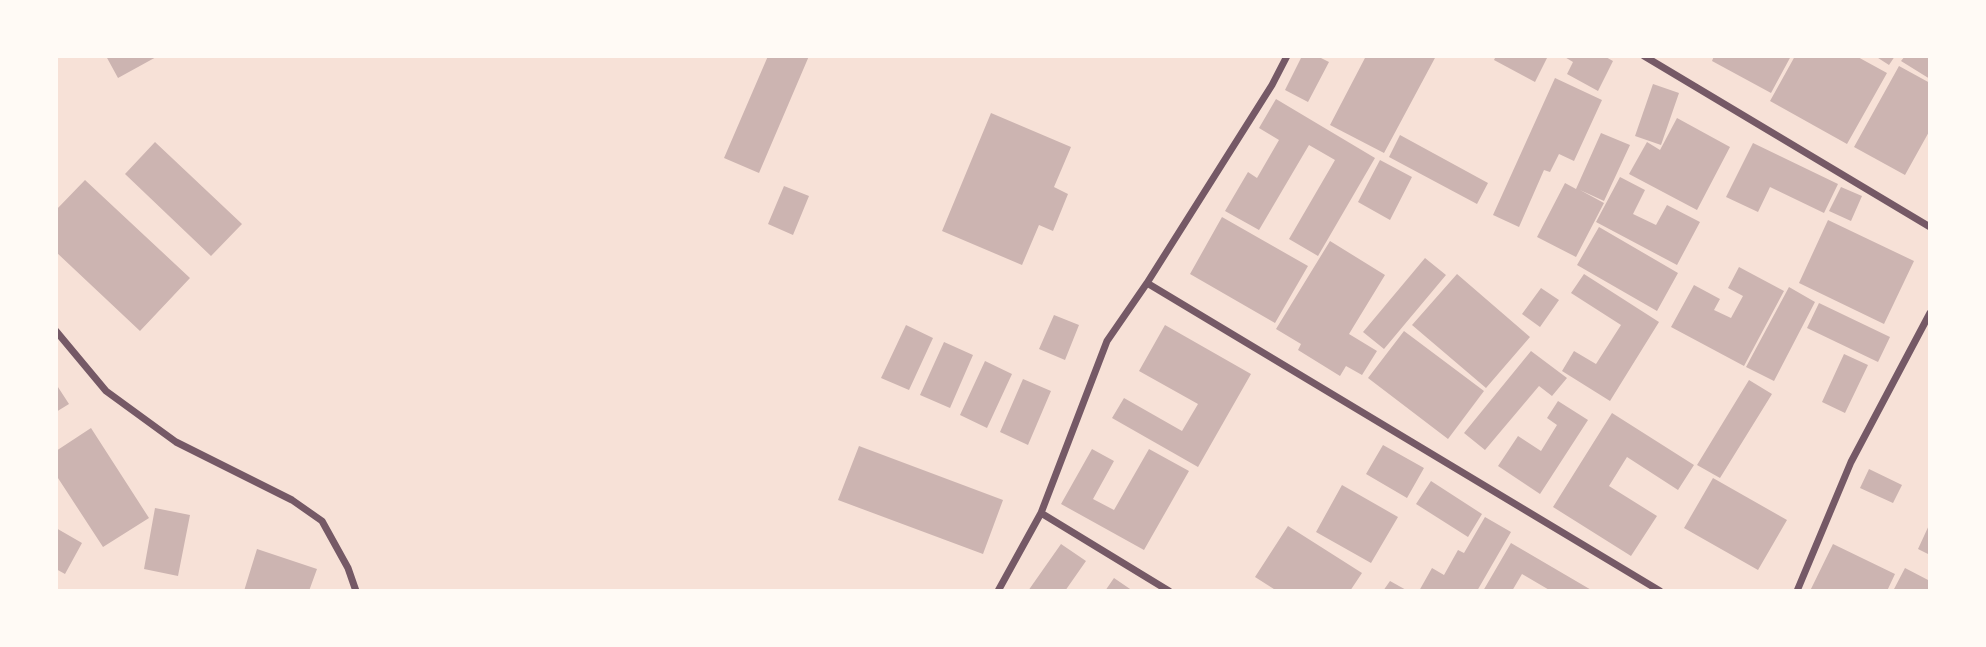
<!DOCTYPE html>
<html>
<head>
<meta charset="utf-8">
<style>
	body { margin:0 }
	#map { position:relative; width:1986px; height:647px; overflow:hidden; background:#f7e1d7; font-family:Mulish,sans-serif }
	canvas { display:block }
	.frame { position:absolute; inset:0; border:58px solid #fffaf5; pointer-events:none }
</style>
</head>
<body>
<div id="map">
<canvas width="1986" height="647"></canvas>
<div class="frame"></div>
</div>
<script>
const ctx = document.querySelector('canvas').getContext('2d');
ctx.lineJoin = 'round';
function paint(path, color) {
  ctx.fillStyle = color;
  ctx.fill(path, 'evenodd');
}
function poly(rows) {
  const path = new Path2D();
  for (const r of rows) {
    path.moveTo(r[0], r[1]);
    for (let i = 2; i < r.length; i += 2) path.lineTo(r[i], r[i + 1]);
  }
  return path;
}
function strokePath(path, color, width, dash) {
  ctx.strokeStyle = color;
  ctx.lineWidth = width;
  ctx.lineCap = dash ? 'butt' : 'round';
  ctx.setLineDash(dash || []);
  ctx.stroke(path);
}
const building = poly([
	[106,56,158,56,118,78],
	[768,56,809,56,759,173,724,158],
	[1302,56,1317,56,1329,62,1308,102,1285,90],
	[1366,56,1436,56,1384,153,1330,125],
	[1496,56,1548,56,1535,82,1494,60],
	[1563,56,1604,56,1613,61,1598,91,1567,74,1573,62],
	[1714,56,1791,56,1771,93,1712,61],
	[1795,56,1856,56,1887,73,1847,144,1770,101],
	[1875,56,1895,56,1889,65],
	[1905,56,1930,56,1930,79,1901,61],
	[1899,66,1930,83,1930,130,1905,175,1854,147],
	[1555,78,1602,100,1574,161,1559,154,1550,172,1544,170,1519,227,1493,215],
	[1653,84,1679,93,1661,145,1635,136],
	[1276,99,1375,158,1318,256,1289,239,1335,160,1309,145,1259,230,1225,211,1248,172,1257,178,1279,140,1259,128],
	[991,113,1071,147,1054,187,1068,194,1053,231,1039,225,1022,265,942,231],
	[1677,118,1730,147,1697,210,1629,174,1647,142,1660,150],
	[1601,133,1630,145,1604,201,1580,190,1604,203,1576,257,1537,237,1565,183,1576,189],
	[1400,135,1488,183,1477,204,1389,157],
	[155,142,242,224,211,256,125,174],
	[1753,143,1838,184,1824,213,1770,187,1758,212,1726,197],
	[1380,160,1412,177,1390,220,1358,202],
	[1620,177,1645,190,1633,214,1656,225,1667,205,1700,222,1677,265,1596,222],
	[85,180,190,278,140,331,56,252,56,210],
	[784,186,809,196,793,235,768,224],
	[1841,187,1862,196,1851,221,1829,211],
	[1222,217,1308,266,1275,323,1190,274],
	[1828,220,1914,261,1884,324,1799,283],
	[1599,227,1678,273,1657,311,1577,265],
	[1330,241,1385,275,1349,334,1377,351,1362,375,1346,366,1340,376,1298,350,1301,344,1276,329],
	[1425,258,1446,275,1384,349,1363,332],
	[1739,267,1784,291,1744,366,1671,327,1694,285,1720,299,1714,310,1731,318,1743,296,1728,288],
	[1457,274,1530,337,1486,388,1412,325],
	[1584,274,1659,322,1610,401,1562,371,1574,351,1596,364,1621,325,1571,293],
	[1789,287,1815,302,1774,381,1746,367],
	[1541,288,1559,300,1540,327,1522,314],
	[1819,303,1890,337,1878,362,1807,328],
	[1054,315,1079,325,1065,360,1039,349],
	[906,325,933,338,909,390,881,378],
	[1165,325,1251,374,1198,467,1112,418,1124,398,1182,431,1198,404,1139,371],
	[1404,331,1484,391,1448,439,1368,378],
	[944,342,973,355,950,408,920,395],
	[1531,351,1567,378,1552,396,1539,386,1485,450,1464,433],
	[1844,354,1868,365,1845,413,1822,402],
	[985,361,1012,374,987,428,960,415],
	[1023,379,1051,391,1028,445,1000,432],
	[1749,380,1772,394,1720,478,1697,465],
	[56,384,69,404,56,412],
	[1558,401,1588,420,1540,494,1498,466,1518,436,1541,451,1557,425,1547,418],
	[1612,413,1694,465,1678,490,1627,457,1609,486,1657,516,1631,556,1553,507],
	[91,428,149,518,103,547,56,475,56,451],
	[1383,445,1424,468,1407,498,1366,474],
	[859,446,1003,500,983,554,838,500],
	[1092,449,1114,461,1093,499,1114,510,1149,449,1189,471,1144,550,1061,504],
	[1869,469,1902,485,1893,503,1860,488],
	[1713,478,1787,520,1758,570,1684,528],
	[1431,481,1482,514,1468,537,1416,504],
	[1342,485,1398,517,1371,563,1316,532],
	[155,508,190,515,178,576,144,569],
	[1485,517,1511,532,1477,591,1419,591,1432,568,1444,575,1458,550,1464,553],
	[1930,523,1930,555,1918,549],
	[1288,526,1362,573,1350,591,1277,591,1255,577],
	[56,528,82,543,65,574,56,569],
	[1511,543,1593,591,1551,591,1522,574,1512,591,1483,591],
	[1061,544,1086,561,1065,591,1028,591],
	[1833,544,1895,574,1887,591,1810,591],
	[257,549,317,569,309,591,244,591],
	[1905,568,1930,581,1930,591,1893,591],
	[1114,578,1133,591,1105,591],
	[1390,581,1408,591,1383,591]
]);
const minor = poly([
	[1644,56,1930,227],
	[1147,283,1660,591],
	[56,331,106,391,176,442,292,500,322,521,348,568,356,591],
	[1041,513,1169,591],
	[998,591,1041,513,1107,341,1147,283,1272,85,1287,56],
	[1797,591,1851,462,1930,313]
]);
paint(building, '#ccb4b1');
strokePath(minor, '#755966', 7);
</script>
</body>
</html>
